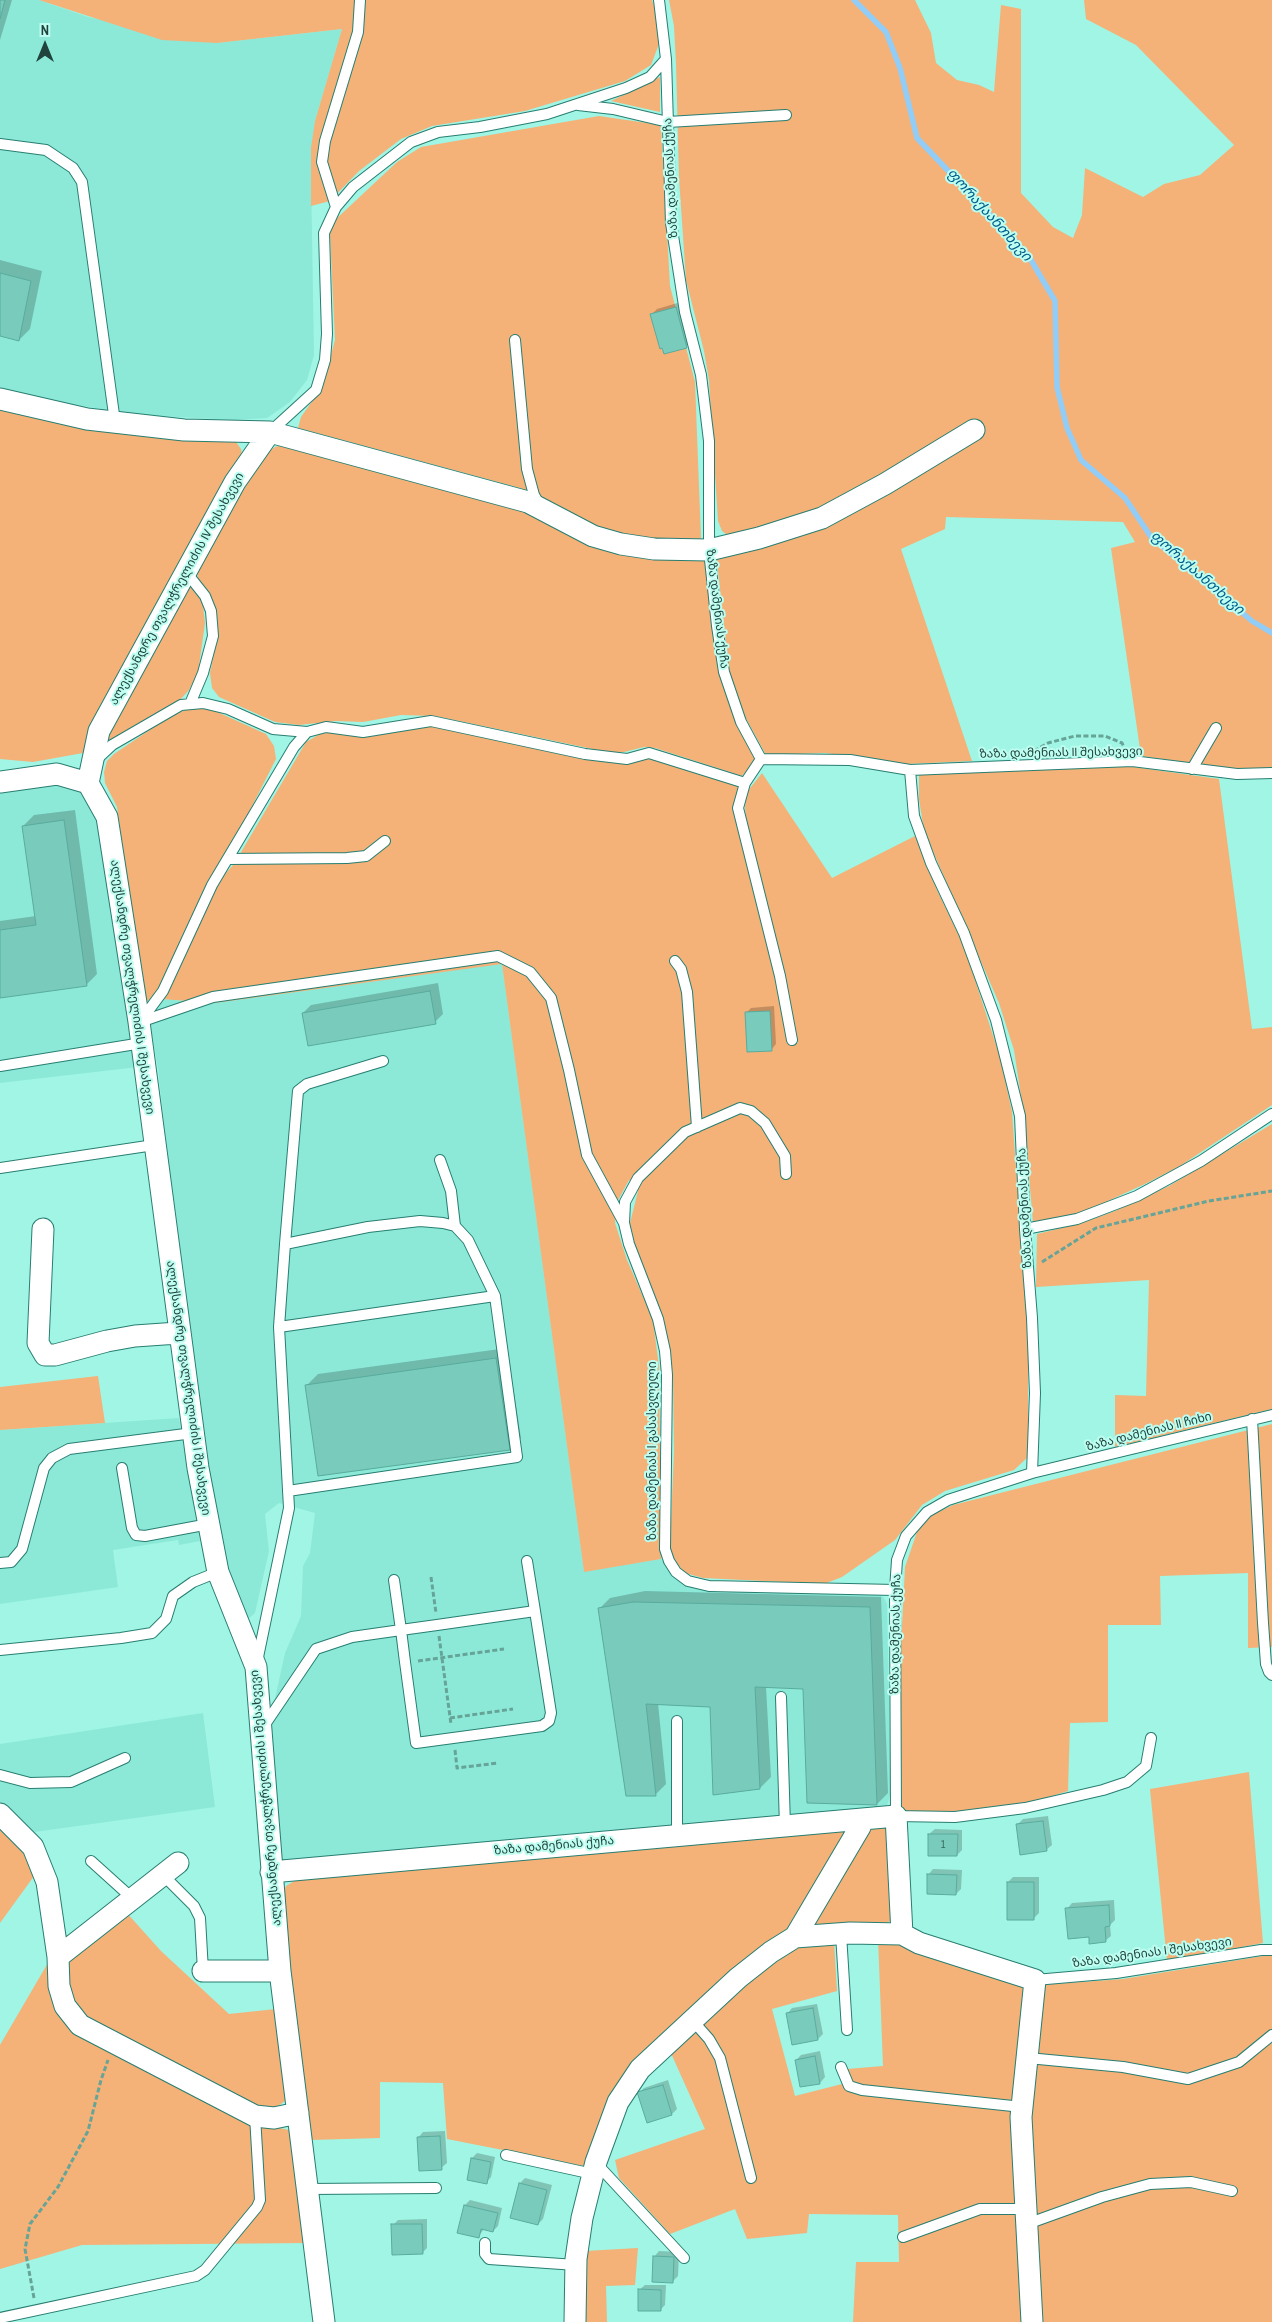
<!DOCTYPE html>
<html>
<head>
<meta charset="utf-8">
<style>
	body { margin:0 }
	#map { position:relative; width:1272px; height:2322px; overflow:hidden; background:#a1f5e4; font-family:"Archivo Narrow",sans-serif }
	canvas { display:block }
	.north { position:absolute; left:20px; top:20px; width:50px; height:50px; -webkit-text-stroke:4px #bdfef1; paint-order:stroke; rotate:0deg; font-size:14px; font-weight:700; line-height:20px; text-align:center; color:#20433d }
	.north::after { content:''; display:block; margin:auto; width:18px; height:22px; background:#20433d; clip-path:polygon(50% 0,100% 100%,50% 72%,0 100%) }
</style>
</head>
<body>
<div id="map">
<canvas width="1272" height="2322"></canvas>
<div class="north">N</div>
</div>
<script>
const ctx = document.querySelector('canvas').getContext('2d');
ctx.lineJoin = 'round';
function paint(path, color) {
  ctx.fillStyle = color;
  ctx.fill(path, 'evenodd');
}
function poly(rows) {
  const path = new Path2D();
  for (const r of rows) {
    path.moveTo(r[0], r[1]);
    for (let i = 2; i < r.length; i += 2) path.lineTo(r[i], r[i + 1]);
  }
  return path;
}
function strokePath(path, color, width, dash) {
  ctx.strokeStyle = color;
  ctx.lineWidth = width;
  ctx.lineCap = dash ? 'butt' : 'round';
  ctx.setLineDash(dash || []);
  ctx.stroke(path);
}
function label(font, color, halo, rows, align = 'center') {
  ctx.font = font + ' "Archivo Narrow","Noto Sans Georgian",sans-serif';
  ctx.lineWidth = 4;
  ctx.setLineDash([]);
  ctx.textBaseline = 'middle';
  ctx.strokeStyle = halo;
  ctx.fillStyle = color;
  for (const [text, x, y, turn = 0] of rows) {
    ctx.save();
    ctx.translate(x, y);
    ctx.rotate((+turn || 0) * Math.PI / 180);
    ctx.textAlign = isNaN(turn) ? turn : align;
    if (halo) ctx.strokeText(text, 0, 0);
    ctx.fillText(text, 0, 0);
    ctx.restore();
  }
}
const built = poly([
	[0,0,39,0,88,17,217,43,342,29,315,121,311,174,314,355,307,380,290,402,267,418,234,420,140,415,45,400,0,388],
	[64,784,82,791,95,814,138,1067,0,1083,0,793],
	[502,963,584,1571,661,1559,672,1575,681,1583,692,1587,878,1593,884,1598,887,1604,891,1792,887,1806,281,1861,271,1740,274,1703,285,1653,301,1616,303,1566,310,1553,315,1513,279,1503,265,1514,269,1551,255,1613,247,1620,224,1576,186,1331,158,1069,150,1026,161,999,215,1003],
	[179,1418,200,1541,179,1545,178,1540,113,1550,118,1587,0,1604,0,1430],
	[203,1713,215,1807,27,1833,0,1803,0,1744]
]);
const green = poly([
	[39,0,652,0,657,15,659,44,651,65,625,81,525,111,432,126,401,139,359,171,330,201,311,206,311,148,315,121,342,29,217,43,162,40],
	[669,0,915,0,931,33,936,63,957,80,979,85,994,92,1001,5,1021,9,1021,193,1053,227,1073,238,1082,215,1085,168,1143,197,1164,184,1200,175,1234,145,1136,45,1086,19,1084,0,1272,0,1272,769,1252,770,1219,767,1141,756,1111,548,1135,542,1123,522,946,517,945,529,901,549,972,761,907,764,825,753,766,755,744,715,729,671,716,553,837,503,730,537,722,531,718,521,709,380,704,351,686,280,679,178,676,64,674,26],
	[660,77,660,112,611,101],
	[599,116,661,125,670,286,695,382,701,539,690,542,633,540,587,527,555,506,520,488,298,428,301,417,323,386,335,340,330,234,335,220,397,162,421,147],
	[0,406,236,442,241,449,242,455,88,747,83,753,33,762,0,759],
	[291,442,696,556,706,561,720,676,756,760,742,776,655,748,644,747,624,752,607,752,435,716,401,715,363,722,336,721,299,725,275,722,219,697,212,688,210,673,217,638,195,568,262,457,275,447],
	[190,584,202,597,205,623,198,673,189,690,178,702,107,743,109,732],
	[204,706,266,734,274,746,276,759,248,814,204,892,160,988,145,1004,117,807,105,783,104,772,107,761,114,754,166,719,187,709],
	[434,726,627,764,652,757,738,785,739,791,734,801,734,812,772,959,789,1043,798,1043,784,975,746,825,745,806,747,792,762,773,832,878,915,836,937,890,964,946,1000,1057,1012,1112,1028,1335,1028,1457,1014,1470,945,1491,922,1505,895,1540,842,1577,824,1584,703,1578,685,1573,673,1559,670,1548,674,1451,673,1377,670,1350,662,1316,634,1242,630,1223,638,1191,629,1180,616,1204,615,1223,627,1260,653,1320,659,1367,661,1559,584,1572,502,964,215,1003,161,999,217,883,234,864,306,742,320,734,338,731,399,730],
	[1079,766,1134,767,1219,779,1252,1029,1272,1027,1272,1105,1180,1166,1147,1183,1084,1212,1033,1223,1024,1116,1014,1050,999,1003,924,831,919,799,919,775],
	[1272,1124,1272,1409,1115,1447,1115,1395,1146,1396,1149,1280,1036,1287,1037,1234,1082,1223,1115,1211,1169,1186],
	[98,1376,105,1423,0,1430,0,1387],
	[1272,1424,1272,1647,1248,1648,1248,1573,1160,1576,1161,1625,1108,1625,1108,1722,1070,1723,1068,1791,1026,1804,951,1812,902,1812,900,1664,905,1567,917,1532,928,1517,953,1505],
	[1249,1772,1263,1943,1167,1961,1150,1789],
	[0,1823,22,1843,37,1872,0,1923],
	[891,1826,898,1916,882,1926,797,1934,653,2050,589,2167,447,2139,443,2083,380,2082,380,2138,310,2140,281,1897,286,1886,296,1880],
	[126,1912,161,1951,229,2014,276,2009,288,2091,285,2101,274,2109,258,2111,83,2020,70,2002,63,1961],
	[878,1938,1017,1978,1027,1993,1027,2322,853,2322,856,2262,899,2262,898,2215,809,2214,807,2233,747,2239,735,2209,670,2234,619,2178,615,2160,705,2129,670,2051,742,1981,801,1945,834,1941,837,1991,772,2009,795,2096,850,2082,847,2069,883,2066],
	[1269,1955,1272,1956,1272,2322,1038,2322,1025,2116,1041,1985,1123,1979],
	[52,1956,56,1999,262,2124,293,2131,307,2243,82,2245,0,2269,0,2045],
	[638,2248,635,2285,606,2286,607,2322,581,2322,585,2251]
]);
const shadow = poly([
	[0,0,12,0,0,40],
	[0,260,42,271,30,329,19,340,0,335],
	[681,302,692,341,686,346,652,314,657,309],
	[75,810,97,974,86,985,0,996,0,921,36,916,23,826,34,815],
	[438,983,443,1014,435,1022,303,1013,311,1005],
	[774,1006,776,1044,771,1050,746,1013,751,1008],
	[507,1348,521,1438,510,1449,319,1475,307,1385,318,1374],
	[645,1591,881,1597,888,1793,877,1804,805,1688,766,1687,771,1777,760,1788,711,1705,658,1703,666,1784,655,1795,599,1609,610,1598],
	[1048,1816,1052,1845,1046,1850,1018,1824,1023,1819],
	[935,1829,962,1830,962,1850,957,1855,929,1834],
	[933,1869,962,1870,961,1889,956,1894,928,1875],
	[1013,1877,1039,1877,1039,1913,1034,1918,1008,1882],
	[1114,1900,1115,1920,1110,1925,1111,1936,1105,1941,1090,1935,1067,1909,1072,1903],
	[817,2004,823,2034,818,2039,787,2014,792,2008],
	[820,2051,825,2077,820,2083,796,2060,801,2055],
	[668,2080,677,2109,672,2114,639,2093,644,2088],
	[445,2131,447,2163,441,2168,418,2138,423,2132],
	[477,2153,495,2157,491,2177,486,2183,472,2158],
	[525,2178,552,2185,543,2219,538,2224,520,2183],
	[470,2200,502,2208,498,2226,493,2231,484,2229,478,2237,465,2205],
	[427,2219,427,2248,422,2253,393,2225,398,2220],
	[659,2251,679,2252,678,2276,673,2281,654,2257],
	[645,2285,666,2285,665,2305,660,2310,639,2290]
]);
const stream = poly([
	[854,0,886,32,900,68,917,138,1028,255,1055,301,1057,387,1067,428,1081,460,1125,498,1151,537,1252,621,1272,633]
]);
const building = poly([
	[0,0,5,0,0,19,0,0],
	[0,273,31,281,19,341,0,336,0,273],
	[676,307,687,348,664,354,662,348,660,349,650,314,676,307],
	[64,820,87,986,0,998,0,930,36,925,22,826,64,820],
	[430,991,436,1024,308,1046,302,1013,430,991],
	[770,1011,772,1051,747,1052,745,1012,770,1011],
	[496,1358,510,1450,318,1476,305,1385,496,1358],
	[633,1602,870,1607,877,1805,807,1803,803,1689,755,1687,760,1789,713,1795,710,1707,646,1704,656,1796,626,1796,598,1608,633,1602],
	[1043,1821,1047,1851,1020,1855,1016,1824,1043,1821],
	[928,1834,958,1834,957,1856,928,1856,928,1834],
	[927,1874,957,1875,956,1895,927,1894,927,1874],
	[1007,1882,1034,1882,1034,1920,1007,1920,1007,1882],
	[1109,1905,1110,1926,1105,1927,1106,1942,1089,1944,1089,1937,1068,1939,1065,1908,1109,1905],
	[813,2008,818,2040,792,2045,786,2013,813,2008],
	[815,2056,820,2084,800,2087,795,2060,815,2056],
	[663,2085,672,2115,647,2123,637,2092,663,2085],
	[440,2136,442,2170,419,2171,417,2137,440,2136],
	[471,2158,491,2162,487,2184,467,2180,471,2158],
	[519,2183,547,2190,538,2225,510,2218,519,2183],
	[464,2205,498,2213,493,2232,481,2229,479,2238,457,2233,464,2205],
	[391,2224,422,2224,423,2254,392,2255,391,2224],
	[653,2256,674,2257,673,2283,652,2282,653,2256],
	[638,2289,661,2290,661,2311,638,2311,638,2289]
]);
const path = poly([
	[1034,751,1048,743,1075,736,1105,736,1122,743,1125,749],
	[1042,1262,1096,1228,1209,1201,1272,1191],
	[431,1577,436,1613],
	[439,1636,451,1724],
	[418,1661,504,1649],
	[450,1718,513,1709],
	[455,1750,457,1768,498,1763],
	[34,2298,25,2249,30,2224,58,2187,88,2131,101,2080,108,2060]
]);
const lane = poly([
	[666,59,671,223,685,312,701,375,709,441,709,550,717,626,724,672,741,722,761,759],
	[578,105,613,109,668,122,786,115],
	[0,144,46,150,73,168,82,182,115,422],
	[336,207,322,162,325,141,358,32,360,0],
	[515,340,527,469,534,495,539,504],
	[271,431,316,390,325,360,327,334,324,233,336,207,353,187,411,142,438,132,480,127,547,114,626,88,650,77,666,59,659,0],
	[186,572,205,596,211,611,213,636,203,673,190,704],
	[97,759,112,745,181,705,203,703,228,709,273,729,307,732],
	[761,759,850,760,910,770,1132,761,1237,774,1272,773],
	[761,759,745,783,738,808,780,976,792,1040],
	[1192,769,1216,728],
	[910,770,914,816,931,863,964,933,996,1020,1020,1116,1025,1229,1032,1318,1035,1393,1032,1473],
	[228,859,347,858,366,856,385,841],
	[675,961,681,969,687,992,697,1127],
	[140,1022,163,991,212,885,294,747,307,732,326,727,363,732,431,721,585,754,627,759,649,753,745,783],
	[140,1022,213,997,498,956,530,972,551,998,569,1070,587,1155,624,1223],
	[0,1066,142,1043],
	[440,1160,451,1191,455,1226],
	[0,1168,154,1145],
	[786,1174,785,1156,765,1123,751,1111,740,1108,685,1132,638,1178,625,1202,624,1223,629,1244,658,1319,665,1351,667,1375,665,1549,669,1561,676,1572,688,1581,709,1586,895,1590],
	[1025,1229,1077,1219,1137,1196,1201,1161,1272,1114],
	[285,1244,298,1091,307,1084,383,1061],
	[1252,1419,1263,1623,1266,1664,1269,1672,1272,1675],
	[122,1468,132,1528,136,1535,145,1536,209,1524],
	[288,1491,517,1457,495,1296],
	[527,1561,535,1611],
	[0,1563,11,1562,22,1549,44,1468,52,1458,69,1449,193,1433],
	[0,1650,121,1638,152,1633,166,1619,173,1596,193,1582,218,1572],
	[257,1662,289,1508,279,1327,285,1244,368,1227,420,1221,443,1223,455,1226,468,1240,495,1296,279,1327],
	[781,1697,785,1826],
	[677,1721,677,1835],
	[264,1726,316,1649,352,1637,401,1630,437,1625,535,1611,551,1713,549,1721,542,1726,416,1743,405,1662,401,1630,394,1580],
	[1151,1738,1146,1766,1127,1782,1103,1790,1025,1808,955,1817,896,1816,895,1590,897,1560,906,1536,927,1512,948,1500,1032,1473,1272,1415],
	[0,1775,30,1783,71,1782,125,1758],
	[91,1861,132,1898],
	[163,1875,194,1906,200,1918,203,1971],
	[841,1934,847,2030],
	[1035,1980,1116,1973,1261,1950,1272,1950],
	[693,2021,709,2039,720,2058,751,2178],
	[1028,2058,1123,2067,1188,2079,1239,2062,1272,2035],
	[841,2067,849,2086,862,2090,1022,2107],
	[506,2155,593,2174],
	[596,2163,684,2258],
	[308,2189,436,2188],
	[1027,2224,1102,2197,1150,2184,1191,2182,1232,2191],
	[903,2237,980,2209,1026,2209],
	[485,2243,485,2254,489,2259,576,2265],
	[0,2318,196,2276,205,2270,257,2207,260,2200,255,2116]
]);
const street = poly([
	[0,399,87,419,184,430,270,432,528,502,593,536,621,544,654,549,709,550,759,538,822,518,885,484,974,430],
	[0,782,57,774,88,783,107,817,139,1022,198,1468,218,1572,256,1667,280,1971,324,2322],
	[88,783,99,731,235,482,270,432],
	[43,1229,38,1343,45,1355,55,1355,107,1341,135,1336,178,1333],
	[0,1814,33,1847,47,1882,58,1957,59,1986,65,2006,80,2025,255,2116,274,2118,298,2113],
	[271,1872,896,1816,902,1934,919,1943,1035,1980,1021,2117,1032,2322],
	[795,1937,860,1827,862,1819],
	[58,1957,178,1863],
	[203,1971,280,1971],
	[575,2322,576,2259,582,2218,596,2162,618,2102,640,2069,738,1978,771,1952,795,1937,850,1933,902,1934]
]);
const numberNames = [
	["1",943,1845]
];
const streetNames = [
	["ზაზა დამენიას ქუჩა",671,178,-93],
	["ალექსანდრე თვალჭრელიძის IV შესახვევი",177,589,-61],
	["ზაზა დამენიას ქუჩა",717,609,83],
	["ზაზა დამენიას II შესახვევი",1061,753,-1],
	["ალექსანდრე თვალჭრელიძის I შესახვევი",132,987,82],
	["ზაზა დამენიას ქუჩა",1025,1208,-93],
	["ალექსანდრე თვალჭრელიძის I შესახვევი",188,1388,82],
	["ზაზა დამენიას II ჩიხი",1149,1432,-14],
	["ზაზა დამენიას I გასასვლელი",653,1451,-90],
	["ზაზა დამენიას ქუჩა",896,1634,-89],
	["ალექსანდრე თვალჭრელიძის I შესახვევი",266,1798,-95],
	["ზაზა დამენიას ქუჩა",554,1846,-5],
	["ზაზა დამენიას I შესახვევი",1152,1953,-8]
];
const waterNames = [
	["ფორაქაანთხევი",989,215,48],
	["ფორაქაანთხევი",1197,573,41]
];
paint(built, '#8ce9d8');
paint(green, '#f4b178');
paint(shadow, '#0003');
strokePath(stream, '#92cdf8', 5.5);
paint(building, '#79ccbc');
strokePath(building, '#59ac9d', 1);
strokePath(lane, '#277e71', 12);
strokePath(street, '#277e71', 23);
strokePath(path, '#66a498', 3, [5, 2.5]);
strokePath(lane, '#fff', 10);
strokePath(street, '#fff', 21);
label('10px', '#36655d', null, numberNames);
label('12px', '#20433d', '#bdfef1', streetNames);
label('italic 14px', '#015a88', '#bdfef1', waterNames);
</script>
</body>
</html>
